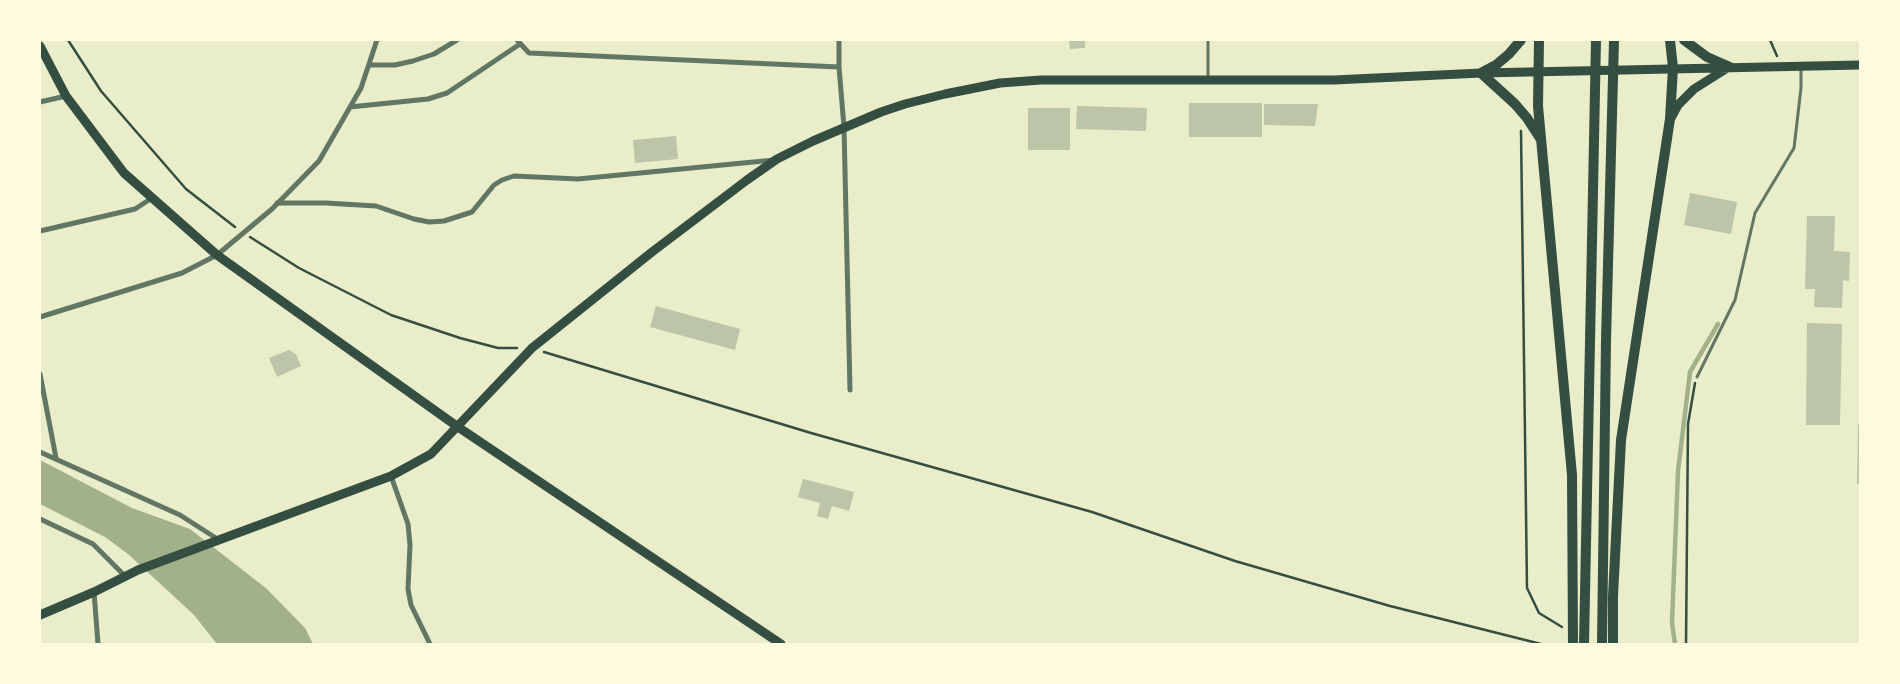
<!DOCTYPE html>
<html>
<head>
<meta charset="utf-8">
<style>
	body { margin:0 }
	#map { position:relative; width:1900px; height:684px; overflow:hidden; background:#e9edc9; font-family:Inter,sans-serif }
	canvas { display:block }
	.frame { position:absolute; inset:0; border:41px solid #fefae0; pointer-events:none }
</style>
</head>
<body>
<div id="map">
<canvas width="1900" height="684"></canvas>
<div class="frame"></div>
</div>
<script>
const ctx = document.querySelector('canvas').getContext('2d');
ctx.lineJoin = 'round';
function paint(path, color) {
  ctx.fillStyle = color;
  ctx.fill(path, 'evenodd');
}
function poly(rows) {
  const path = new Path2D();
  for (const r of rows) {
    path.moveTo(r[0], r[1]);
    for (let i = 2; i < r.length; i += 2) path.lineTo(r[i], r[i + 1]);
  }
  return path;
}
function strokePath(path, color, width, dash) {
  ctx.strokeStyle = color;
  ctx.lineWidth = width;
  ctx.lineCap = dash ? 'butt' : 'round';
  ctx.setLineDash(dash || []);
  ctx.stroke(path);
}
const water = poly([
	[40,460,132,508,190,529,267,589,305,628,313,644,217,644,194,615,128,554,105,537,40,504]
]);
const stream = poly([
	[1675,644,1672,623,1678,471,1690,372,1718,324]
]);
const building = poly([
	[1069,40,1085,40,1085,48,1070,49],
	[1189,103,1262,103,1262,137,1189,137],
	[1264,104,1318,104,1315,126,1264,125],
	[1077,106,1147,108,1146,131,1076,129],
	[1028,108,1070,108,1070,150,1028,150],
	[676,136,678,159,635,163,633,140],
	[1690,193,1737,202,1731,234,1684,225],
	[1807,216,1835,216,1834,251,1850,252,1849,281,1843,280,1842,308,1814,307,1815,289,1805,289],
	[656,306,740,329,735,350,650,327],
	[1807,323,1842,324,1840,425,1806,425],
	[289,350,296,354,301,366,277,377,269,358],
	[1858,424,1860,424,1860,484,1857,484],
	[803,479,854,492,849,511,832,506,828,519,817,516,820,503,798,497]
]);
const path = poly([
	[68,40,101,91,186,189,235,227],
	[1770,40,1777,56],
	[1521,131,1527,588,1539,613,1562,627],
	[250,237,299,268,391,315,460,338,498,348,517,348],
	[544,352,811,433,1092,512,1235,561,1390,606,1541,644],
	[1686,644,1688,424,1695,383]
]);
const service = poly([
	[1208,40,1208,79],
	[1697,377,1735,300,1755,213,1794,148,1801,88,1801,67]
]);
const minor = poly([
	[517,40,529,53,839,67],
	[839,40,839,67,844,127,850,390],
	[369,65,395,65,413,61,434,54,457,40],
	[40,102,66,96],
	[350,107,428,99,447,93,520,44],
	[277,203,326,203,376,206,414,219,429,222,444,221,472,212,494,185,502,180,514,176,578,179,774,160],
	[40,231,135,209,152,198],
	[40,317,182,273,217,255,272,209,319,161,361,88,377,40],
	[40,374,56,458],
	[40,452,180,515,219,540],
	[391,476,408,524,410,545,408,589,411,605,430,644],
	[40,519,93,544,125,576],
	[94,592,98,644]
]);
const secondary = poly([
	[40,46,66,96,124,173,217,255,458,427,781,644],
	[1671,118,1678,105,1694,89,1729,67],
	[40,615,94,592,138,570,391,476,431,454,532,348,652,252,747,180,777,159,813,141,881,112,905,104,945,94,1000,83,1041,80,1334,80,1481,73,1860,65]
]);
const trunk = poly([
	[1521,40,1509,54,1496,65,1481,73,1515,104,1527,118,1540,138],
	[1539,40,1538,106,1572,475,1573,644],
	[1684,40,1707,57,1730,67],
	[1584,644,1596,40],
	[1602,644,1606,340,1614,40],
	[1613,644,1613,596,1621,440,1670,119,1673,68,1670,40]
]);
paint(water, '#a3b18a');
strokePath(stream, '#a3b18a', 4.5);
paint(building, '#bcc5a7');
strokePath(path, '#344e41', 2.5);
strokePath(service, '#617663', 3);
strokePath(minor, '#617663', 5);
strokePath(secondary, '#344e41', 9);
strokePath(trunk, '#344e41', 10);
</script>
</body>
</html>
